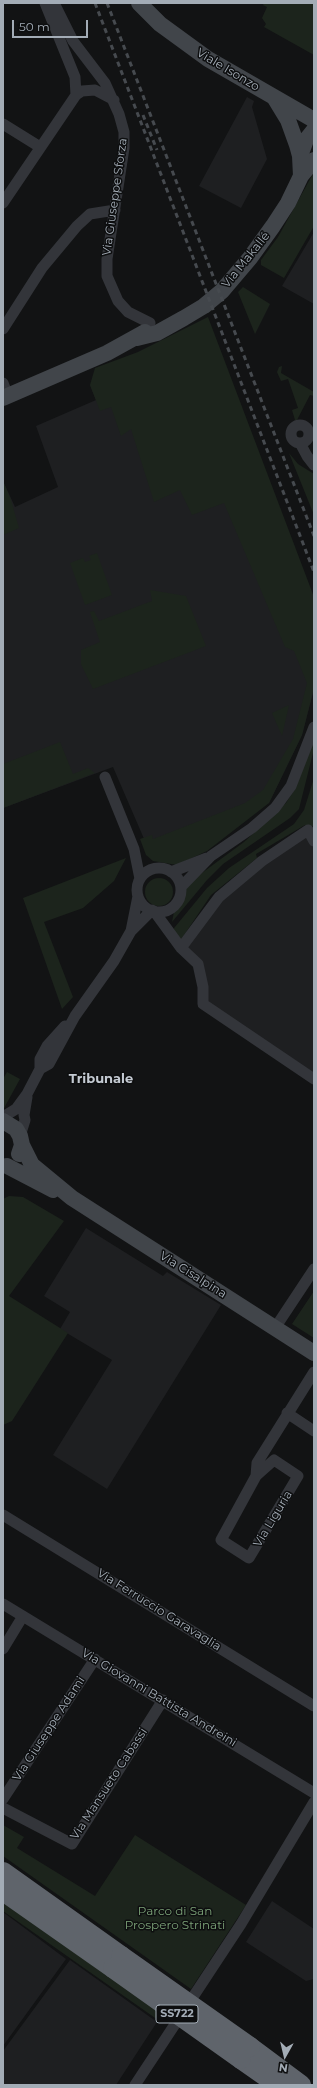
<!DOCTYPE html>
<html>
<head>
<meta charset="utf-8">
<style>
	body { margin:0 }
	#map { position:relative; width:317px; height:2088px; overflow:hidden; background:#121314; font-family:Montserrat,sans-serif }
	canvas { display:block }
	.frame { position:absolute; inset:0; border:4px solid #a3acb6; pointer-events:none }
	.north { position:absolute; left:265px; top:2036px; width:40px; height:40px; -webkit-text-stroke:3px #0d0e0f; paint-order:stroke; rotate:188deg; font-size:11px; font-weight:700; line-height:16px; text-align:center; color:#a3acb6 }
	.north::after { content:''; display:block; margin:auto; width:14px; height:18px; background:#a3acb6; clip-path:polygon(50% 0,100% 100%,50% 72%,0 100%) }
	.scale { position:absolute; left:12px; top:20px; width:76px; height:18px; box-sizing:border-box; border:2px solid #a3acb6; border-top:0; padding-left:5px; font-size:12px; line-height:14px; white-space:nowrap; color:#a3acb6; -webkit-text-stroke:3px #0d0e0f; paint-order:stroke }
</style>
</head>
<body>
<div id="map">
<canvas width="317" height="2088"></canvas>
<div class="frame"></div>
<div class="north">N</div>
<div class="scale">50 m</div>
</div>
<script>
const ctx = document.querySelector('canvas').getContext('2d');
ctx.lineJoin = 'round';
function paint(path, color) {
  ctx.fillStyle = color;
  ctx.fill(path, 'evenodd');
}
function poly(rows) {
  const path = new Path2D();
  for (const r of rows) {
    if (r.length === 3) {
      path.moveTo(r[0] + r[2], r[1]);
      path.arc(r[0], r[1], r[2], 0, 2 * Math.PI);
      continue;
    }
    path.moveTo(r[0], r[1]);
    for (let i = 2; i < r.length; i += 2) path.lineTo(r[i], r[i + 1]);
  }
  return path;
}
function strokePath(path, color, width, dash) {
  ctx.strokeStyle = color;
  ctx.lineWidth = width;
  ctx.lineCap = dash ? 'butt' : 'round';
  ctx.setLineDash(dash || []);
  ctx.stroke(path);
}
function label(font, color, halo, rows, align = 'center') {
  ctx.font = font + ' Montserrat,sans-serif';
  ctx.lineWidth = 3;
  ctx.setLineDash([]);
  ctx.textBaseline = 'middle';
  ctx.strokeStyle = halo;
  ctx.fillStyle = color;
  for (const [text, x, y, turn = 0] of rows) {
    ctx.save();
    ctx.translate(x, y);
    ctx.rotate((+turn || 0) * Math.PI / 180);
    ctx.textAlign = isNaN(turn) ? turn : align;
    if (halo) ctx.strokeText(text, 0, 0);
    ctx.fillText(text, 0, 0);
    ctx.restore();
  }
}
const built = poly([
	[247,97,254,101,252,107,267,159,241,208,199,186],
	[314,232,314,304,282,286],
	[172,340,314,597,314,689,302,735,269,803,148,848,113,767,3,808,3,481,15,507,58,487,36,426,96,400,90,385],
	[308,830,314,841,314,1079,203,1004,198,964,181,948,219,897],
	[86,1228,163,1276,167,1272,221,1305,107,1489,53,1455,112,1360,60,1329,70,1312,44,1296],
	[272,1901,314,1929,314,1979,306,1981,246,1942],
	[3,1912,66,1959,3,2046],
	[70,1960,157,2022,116,2085,3,2085,3,2051]
]);
const green = poly([
	[264,3,314,3,314,55,264,27,266,24,262,18,267,7,263,5],
	[314,172,314,226,284,278,261,265,261,260,278,237],
	[243,287,270,304,255,334,238,292],
	[208,317,314,597,314,688,302,735,269,803,207,851,177,865,153,861,146,855,140,839,152,835,153,839,245,803,263,790,293,739,307,683,294,651,285,647,224,503,192,515,180,490,154,502,131,429,121,436,111,407,100,411,90,385,95,368,138,352],
	[282,366,281,373,314,392,314,396,310,395,297,420,295,420,292,410,298,408,288,379,281,381,277,372,279,367],
	[289,453,298,464,314,474,314,515],
	[3,481,11,500,19,528,3,535],
	[97,553,112,595,85,605,70,563,83,558,85,562,91,560,89,556],
	[150,590,186,596,206,646,93,689,81,664,81,650,100,642,90,612,94,611,99,621,152,601],
	[289,705,282,736,272,713],
	[314,740,314,749,299,809,290,818,223,864,207,880,172,922,174,912,181,903,185,889,191,881,244,842,286,803,295,789],
	[60,742,73,774,88,768,95,773,3,808,3,764],
	[314,778,314,825,308,830,305,825,256,854,257,858,211,895,178,944,170,933,207,888,229,868,294,824,304,810],
	[126,858,114,881,83,908,44,922,73,997,62,1009,23,898],
	[159,892,14],
	[7,1072,20,1079,3,1110,3,1079],
	[9,1196,23,1197,64,1221,9,1296,68,1333,12,1421,3,1425,3,1199],
	[314,1291,314,1338,292,1324],
	[3,1825,24,1837,17,1848,95,1896,135,1835,246,1905,191,1989,3,1856],
	[3,1901,165,2012,158,2020,3,1911]
]);
const street = poly([
	[45,3,75,77,76,95],
	[54,3,73,41,105,83,119,114,124,132,124,148,107,259,107,276,118,301,128,312,150,323],
	[3,124,40,147],
	[3,203,76,95,82,91,95,90,114,100],
	[3,329,42,268,77,226,90,214,115,210],
	[3,383,8,396],
	[300,434,9],
	[300,443,307,456,314,465],
	[105,777,134,849,140,879],
	[159,890,22],
	[171,872,207,858],
	[181,887,211,856,252,828,275,808,291,786,314,727],
	[154,911,181,948,198,964,203,987,203,1004,314,1079],
	[131,931,138,896],
	[181,948,219,897,262,861,308,830,314,841],
	[40,1069,40,1059,47,1046,65,1026],
	[3,1117,16,1109,27,1094,40,1069,49,1064,75,1016,114,961,131,931,152,910],
	[20,1136,25,1120,24,1115,27,1097],
	[275,1328,314,1269],
	[287,1413,314,1431],
	[256,1476,274,1460,298,1476,249,1558,221,1540,256,1476,257,1463,314,1372],
	[3,1515,314,1706],
	[3,1604,314,1793],
	[3,1649,23,1616],
	[3,1799,95,1659],
	[3,1808,72,1844,163,1700],
	[135,2085,241,1924,314,1802]
]);
const secondary = poly([
	[139,3,160,24,208,59,314,120],
	[274,97,288,120,297,145,300,156,301,176],
	[300,156,306,140,314,130],
	[137,338,157,333,184,318,204,306,222,291,250,258,273,226,288,203,301,176,314,160],
	[3,398,107,353,145,332],
	[3,1121,16,1129,20,1136,22,1145,19,1154],
	[22,1145,32,1165,72,1198,314,1353],
	[7,1166,53,1190]
]);
const highway = poly([
	[3,1872,121,1956],
	[3,1891,113,1968],
	[250,2047,301,2085],
	[241,2059,278,2085]
]);
const rail = poly([
	[95,3,314,572],
	[107,3,314,536],
	[143,115,157,150]
]);
const highwayBridge = poly([
	[121,1956,250,2047],
	[113,1968,241,2059]
]);
const shields = [
	[177,2014,42]
];
const shieldNames = [
	["SS722",177,2014]
];
const streetNames = [
	["Viale Isonzo",228,70,31],
	["Via Giuseppe Sforza",115,197,-82],
	["Via Makallé",246,260,-51],
	["Via Cisalpina",193,1275,32],
	["Via Liguria",273,1519,-59],
	["Via Ferruccio Garavaglia",159,1610,32],
	["Via Giovanni Battista Andreini",159,1698,31],
	["Via Giuseppe Adami",49,1729,-57],
	["Via Mansueto Cabassi",109,1784,-57]
];
const parkNames = [
	["Parco di San",175,1911],
	["Prospero Strinati",175,1925]
];
const neighbourhoodNames = [
	["Tribunale",101,1079]
];
paint(built, '#1e1f21');
paint(green, '#1c241c');
strokePath(street, '#33353a', 11);
strokePath(secondary, '#41454a', 16);
strokePath(highway, '#5f646b', 20);
strokePath(rail, '#464a4f', 3, [5, 4]);
strokePath(highwayBridge, '#5f646b', 20);
for (const [x, y, w] of shields) {
  const box = new Path2D();
  box.roundRect(x - w / 2, y - 9, w, 18, 3);
  ctx.fillStyle = '#0d0e0f';
  ctx.fill(box);
  strokePath(box, '#a3acb6', 1);
}
label('bold 11px', '#a3acb6', null, shieldNames);
label('12px', '#a3acb6', '#0d0e0f', streetNames);
label('12px', '#7ca278', '#0d0e0f', parkNames);
label('bold 13px', '#c4cad2', '#0d0e0f', neighbourhoodNames);
</script>
</body>
</html>
